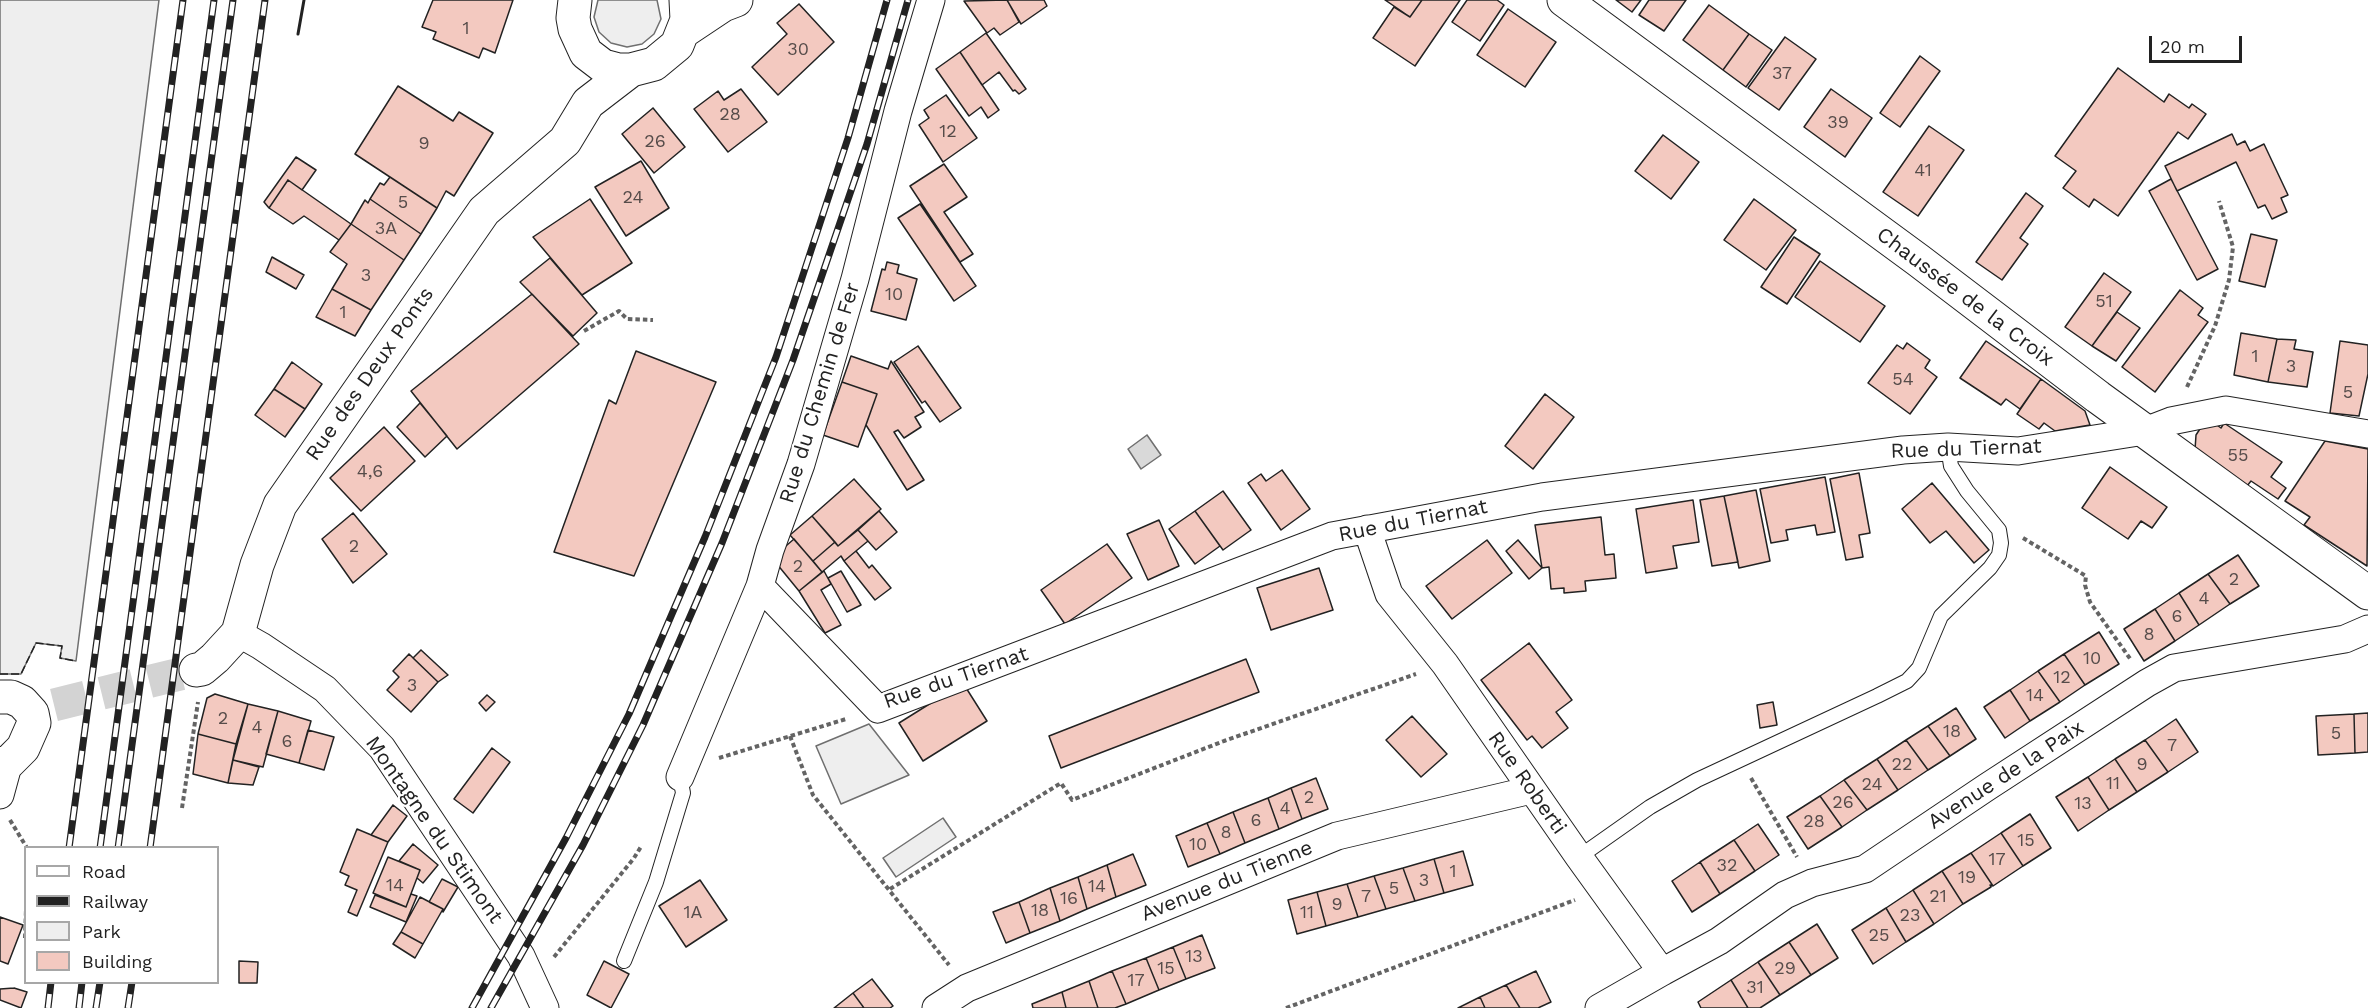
<!DOCTYPE html>
<html>
<head>
<meta charset="utf-8">
<style>
	body { margin:0 }
	#map { position:relative; width:2368px; height:1008px; overflow:hidden; background:#fff; font-family:"Work Sans",sans-serif }
	canvas { display:block }
	.legend { position:absolute; left:24px; top:846px; width:195px; height:138px; box-sizing:border-box; background:#fff; border:2px solid #a7a7a7; margin:0; padding:8px 10px; list-style:none; font-size:18px; color:#222 }
	.legend li { display:flex; align-items:center; gap:12px; height:30px }
	.legend b { width:30px; border:2px solid #a7a7a7 }
	.scale { position:absolute; left:2149px; top:36px; width:93px; height:27px; box-sizing:border-box; border:3px solid #222; border-top:0; padding-left:8px; font-size:18px; line-height:21px; white-space:nowrap; color:#222; -webkit-text-stroke:4px #fff; paint-order:stroke }
</style>
</head>
<body>
<div id="map">
<canvas width="2368" height="1008"></canvas>
<ul class="legend">
<li><b style="height:8px;background:#fff"></b>Road</li>
<li><b style="height:8px;background:#222"></b>Railway</li>
<li><b style="height:16px;background:#eee"></b>Park</li>
<li><b style="height:16px;background:#f3c9c0"></b>Building</li>
</ul>
<div class="scale">20 m</div>
</div>
<script>
const ctx = document.querySelector('canvas').getContext('2d');
ctx.lineJoin = 'round';
function paint(path, color) {
  ctx.fillStyle = color;
  ctx.fill(path, 'evenodd');
}
function poly(rows) {
  const path = new Path2D();
  for (const r of rows) {
    path.moveTo(r[0], r[1]);
    for (let i = 2; i < r.length; i += 2) path.lineTo(r[i], r[i + 1]);
  }
  return path;
}
function strokePath(path, color, width, dash) {
  ctx.strokeStyle = color;
  ctx.lineWidth = width;
  ctx.lineCap = dash ? 'butt' : 'round';
  ctx.setLineDash(dash || []);
  ctx.stroke(path);
}
function label(font, color, halo, rows, align = 'center') {
  ctx.font = font + ' "Work Sans",sans-serif';
  ctx.lineWidth = 4.5;
  ctx.setLineDash([]);
  ctx.textBaseline = 'middle';
  ctx.strokeStyle = halo;
  ctx.fillStyle = color;
  for (const [text, x, y, turn = 0] of rows) {
    ctx.save();
    ctx.translate(x, y);
    ctx.rotate((+turn || 0) * Math.PI / 180);
    ctx.textAlign = isNaN(turn) ? turn : align;
    if (halo) ctx.strokeText(text, 0, 0);
    ctx.fillText(text, 0, 0);
    ctx.restore();
  }
}
const green = poly([
	[0,0,159,0,76,661,60,658,62,646,36,643,21,674,0,674,0,0],
	[598,0,657,0,661,19,654,34,642,44,627,47,611,43,599,32,594,17,598,0],
	[869,724,909,775,841,804,816,746,869,724],
	[943,818,956,837,896,877,883,858,943,818]
]);
const water = poly([
	[1147,435,1161,455,1141,469,1128,449,1147,435]
]);
const building = poly([
	[433,0,513,0,495,53,483,48,479,58,433,39,436,32,422,27,433,0],
	[1007,0,1044,0,1047,6,1021,24,1007,0],
	[1007,0,1019,22,1000,35,994,28,987,33,964,1,1007,0],
	[1385,0,1422,0,1410,17,1385,0],
	[1422,0,1460,0,1415,66,1373,38,1394,7,1410,17,1422,0],
	[1467,0,1497,0,1504,5,1480,41,1452,22,1467,0],
	[1616,0,1641,0,1632,12,1616,0],
	[1649,0,1686,0,1664,31,1639,15,1649,0],
	[799,4,834,42,778,95,752,67,787,34,777,23,799,4],
	[1709,5,1749,34,1723,70,1683,40,1709,5],
	[1508,9,1556,42,1525,87,1477,55,1508,9],
	[986,33,1026,89,1019,94,1015,90,1013,91,999,72,982,85,960,52,986,33],
	[1749,34,1772,50,1746,87,1723,70,1749,34],
	[1785,37,1816,59,1779,110,1748,88,1785,37],
	[960,52,999,110,988,118,981,107,969,116,936,69,960,52],
	[1920,56,1940,71,1900,127,1880,113,1920,56],
	[2118,68,2164,102,2169,94,2189,108,2192,104,2206,114,2188,139,2178,132,2118,216,2094,199,2089,207,2063,188,2076,171,2055,156,2118,68],
	[398,86,453,121,459,112,493,133,454,196,446,191,437,208,355,154,398,86],
	[741,89,767,122,728,152,694,109,718,91,724,100,741,89],
	[1831,89,1872,118,1845,157,1804,127,1831,89],
	[946,95,977,138,943,162,919,125,929,118,924,110,946,95],
	[653,108,685,147,654,173,622,134,653,108],
	[1929,126,1964,150,1918,216,1883,192,1929,126],
	[2232,134,2237,145,2245,141,2250,151,2264,144,2288,195,2281,198,2287,212,2272,219,2265,205,2258,208,2236,162,2177,191,2165,166,2232,134],
	[1663,135,1699,162,1671,199,1635,171,1663,135],
	[296,157,316,170,302,190,288,180,269,208,264,202,296,157],
	[641,161,669,208,626,236,595,187,641,161],
	[944,164,967,197,944,212,973,254,960,262,910,186,944,164],
	[390,177,437,208,421,234,370,199,380,183,384,185,390,177],
	[2171,179,2218,269,2197,280,2149,191,2171,179],
	[288,180,351,224,339,240,304,216,293,224,269,208,288,180],
	[2026,193,2043,206,2020,238,2028,244,2002,280,1976,262,2026,193],
	[370,199,421,234,404,260,351,224,365,200,368,203,370,199],
	[590,199,632,263,582,295,533,237,590,199],
	[1754,199,1796,230,1766,270,1724,240,1754,199],
	[920,204,976,286,954,301,898,218,920,204],
	[351,224,404,260,371,310,332,289,347,264,330,252,351,224],
	[2251,234,2277,240,2265,287,2239,281,2251,234],
	[1794,237,1820,254,1787,304,1761,287,1794,237],
	[272,257,304,275,296,289,266,272,272,257],
	[550,258,597,313,573,336,520,282,550,258],
	[1820,261,1885,306,1860,342,1795,297,1820,261],
	[887,262,899,265,897,273,917,279,906,320,871,311,882,269,885,270,887,262],
	[2104,273,2131,292,2092,346,2065,327,2104,273],
	[332,289,371,310,355,336,316,317,332,289],
	[2180,290,2203,308,2198,315,2208,322,2155,392,2122,367,2180,290],
	[532,294,579,344,457,449,411,391,532,294],
	[2117,312,2140,328,2116,361,2092,346,2117,312],
	[2241,333,2277,339,2268,382,2234,375,2241,333],
	[2277,339,2296,340,2294,349,2313,352,2307,387,2268,382,2277,339],
	[1986,341,2041,379,2020,409,2006,399,2001,405,1960,378,1986,341],
	[2340,341,2368,345,2368,374,2359,416,2330,413,2340,341],
	[1907,343,1930,360,1925,368,1937,377,1910,414,1868,383,1897,345,1903,349,1907,343],
	[918,346,961,408,940,422,925,401,922,403,894,362,918,346],
	[636,351,716,382,634,576,554,552,609,400,616,404,636,351],
	[851,356,888,369,891,361,924,412,915,417,921,427,904,438,898,430,894,432,924,480,907,490,866,425,877,394,842,382,851,356],
	[292,362,322,384,305,409,274,389,292,362],
	[2041,379,2085,411,2090,425,2055,431,2044,423,2039,429,2017,414,2041,379],
	[842,382,877,394,858,447,823,435,842,382],
	[274,389,305,409,285,437,255,415,274,389],
	[1545,394,1574,417,1533,469,1505,446,1545,394],
	[420,403,447,436,425,457,397,427,420,403],
	[2207,418,2221,428,2224,423,2282,462,2271,477,2286,488,2278,499,2251,481,2247,486,2195,450,2196,435,2207,418],
	[384,427,415,461,361,511,330,478,384,427],
	[2325,441,2368,449,2367,566,2304,525,2310,517,2285,501,2325,441],
	[2110,467,2167,507,2152,528,2141,521,2128,539,2082,508,2110,467],
	[1282,470,1310,509,1281,530,1248,483,1261,474,1266,481,1282,470],
	[1859,473,1870,533,1859,535,1863,557,1846,560,1830,479,1859,473],
	[1825,477,1835,532,1817,535,1815,525,1786,530,1788,540,1771,543,1760,489,1825,477],
	[854,479,881,509,838,546,812,516,854,479],
	[1932,483,1989,550,1974,563,1946,531,1930,543,1902,509,1932,483],
	[1756,490,1770,561,1739,568,1724,496,1756,490],
	[1223,491,1251,530,1223,550,1195,511,1223,491],
	[1724,496,1738,562,1712,566,1700,500,1724,496],
	[1693,500,1699,542,1673,546,1677,568,1646,573,1636,509,1693,500],
	[879,511,897,532,876,550,858,530,879,511],
	[1195,511,1220,546,1195,564,1169,529,1195,511],
	[353,513,387,554,353,583,322,539,353,513],
	[812,516,835,542,813,561,790,535,812,516],
	[1601,517,1605,555,1614,554,1616,578,1585,581,1586,591,1564,593,1564,588,1551,589,1549,567,1542,568,1535,525,1601,517],
	[1159,520,1179,566,1148,580,1127,534,1159,520],
	[858,530,868,541,844,561,841,556,822,572,813,561,835,542,838,546,858,530],
	[794,539,822,572,799,591,772,558,794,539],
	[1487,540,1512,573,1452,619,1426,586,1487,540],
	[1518,540,1542,568,1529,579,1506,551,1518,540],
	[1107,544,1132,578,1065,624,1041,590,1107,544],
	[856,551,869,568,872,565,891,588,875,600,844,561,856,551],
	[2238,555,2259,586,2230,604,2208,574,2238,555],
	[1319,568,1333,610,1271,630,1257,588,1319,568],
	[824,571,831,584,821,590,841,625,825,633,799,591,824,571],
	[841,571,861,605,847,612,828,578,841,571],
	[2208,574,2230,604,2199,625,2179,593,2208,574],
	[2179,593,2199,625,2175,641,2155,609,2179,593],
	[2155,609,2175,641,2144,661,2124,629,2155,609],
	[2099,632,2119,664,2085,685,2064,654,2099,632],
	[1529,643,1572,700,1556,712,1568,728,1542,748,1532,736,1527,740,1481,680,1529,643],
	[421,650,448,675,438,682,413,658,421,650],
	[409,654,438,682,411,712,387,690,399,677,393,671,409,654],
	[2064,654,2085,685,2060,702,2038,671,2064,654],
	[1246,659,1259,692,1061,768,1049,736,1246,659],
	[2038,671,2060,702,2030,721,2010,690,2038,671],
	[963,683,987,721,923,761,899,723,963,683],
	[2010,690,2030,721,2005,738,1984,707,2010,690],
	[215,694,248,704,236,744,198,734,207,698,215,694],
	[487,695,495,702,486,711,479,703,487,695],
	[1773,702,1777,725,1760,728,1757,705,1773,702],
	[248,704,278,711,263,767,233,760,248,704],
	[1956,708,1976,739,1950,756,1928,726,1956,708],
	[278,711,311,721,299,763,266,754,278,711],
	[2368,713,2368,752,2355,753,2354,714,2368,713],
	[2354,714,2355,753,2318,755,2316,716,2354,714],
	[1412,716,1447,754,1421,777,1386,740,1412,716],
	[2176,719,2198,752,2168,772,2145,740,2176,719],
	[1928,726,1950,756,1928,770,1906,740,1928,726],
	[308,730,334,737,324,770,299,763,308,730],
	[198,734,236,744,228,783,193,774,198,734],
	[1906,740,1928,770,1898,790,1877,759,1906,740],
	[2145,740,2168,772,2137,792,2115,759,2145,740],
	[492,748,510,762,473,813,454,799,492,748],
	[1877,759,1898,790,1867,810,1844,780,1877,759],
	[2115,759,2137,792,2109,810,2088,777,2115,759],
	[233,760,259,767,253,785,228,783,233,760],
	[2088,777,2109,810,2078,831,2056,797,2088,777],
	[1316,778,1328,809,1302,819,1291,788,1316,778],
	[1844,780,1867,810,1842,827,1820,796,1844,780],
	[1291,788,1302,819,1279,829,1268,798,1291,788],
	[1820,796,1842,827,1808,849,1787,817,1820,796],
	[1268,798,1279,829,1245,843,1233,812,1268,798],
	[393,805,407,816,388,842,371,835,393,805],
	[1233,812,1245,843,1220,854,1207,823,1233,812],
	[2030,814,2051,848,2023,866,2001,833,2030,814],
	[1207,823,1220,854,1188,867,1176,836,1207,823],
	[1758,824,1779,855,1755,871,1734,840,1758,824],
	[357,829,388,842,357,916,348,912,357,890,345,885,349,876,340,872,357,829],
	[2001,833,2023,866,1993,886,1971,853,2001,833],
	[1734,840,1755,871,1720,894,1700,862,1734,840],
	[413,844,438,865,423,883,417,878,420,870,399,861,413,844],
	[1463,851,1473,885,1444,893,1434,859,1463,851],
	[1971,853,1993,886,1990,885,1991,887,1963,904,1942,871,1971,853],
	[1133,854,1146,885,1116,897,1107,865,1133,854],
	[388,857,420,870,406,907,373,893,388,857],
	[1434,859,1444,893,1415,901,1403,868,1434,859],
	[1700,862,1720,894,1692,912,1672,881,1700,862],
	[1107,865,1116,897,1087,909,1078,877,1107,865],
	[1403,868,1415,901,1386,909,1374,876,1403,868],
	[1942,871,1963,904,1934,924,1913,890,1942,871],
	[1374,876,1386,909,1358,917,1347,884,1374,876],
	[1078,877,1087,909,1060,921,1050,888,1078,877],
	[442,879,458,887,443,912,443,909,429,902,442,879],
	[700,880,727,920,686,947,659,906,700,880],
	[1347,884,1358,917,1326,926,1317,892,1347,884],
	[1050,888,1060,921,1030,933,1019,902,1050,888],
	[1913,890,1934,924,1906,942,1886,908,1913,890],
	[1317,892,1326,926,1297,934,1288,900,1317,892],
	[411,894,417,896,406,922,370,907,375,895,406,907,411,894],
	[420,897,443,909,423,944,401,932,420,897],
	[1019,902,1030,933,1006,943,993,912,1019,902],
	[1886,908,1906,942,1873,964,1852,930,1886,908],
	[0,917,23,925,8,964,0,961,0,917],
	[1817,924,1838,958,1811,975,1789,942,1817,924],
	[401,932,423,944,415,958,393,944,401,932],
	[1202,935,1215,968,1186,979,1173,947,1202,935],
	[1789,942,1811,975,1780,995,1758,962,1789,942],
	[1173,947,1186,979,1159,990,1146,958,1173,947],
	[1146,958,1159,990,1126,1004,1112,971,1146,958],
	[239,961,258,962,257,983,239,983,239,961],
	[604,961,629,974,611,1008,587,995,604,961],
	[1758,962,1780,995,1760,1008,1748,1008,1731,980,1758,962],
	[1112,971,1126,1004,1115,1008,1098,1008,1089,981,1112,971],
	[1536,971,1551,1002,1538,1008,1520,1008,1506,985,1536,971],
	[872,979,893,1006,890,1008,864,1008,853,993,872,979],
	[1731,980,1748,1008,1701,1008,1698,1002,1731,980],
	[1089,981,1098,1008,1066,1008,1062,992,1089,981],
	[1506,985,1520,1008,1485,1008,1480,997,1506,985],
	[14,988,27,992,21,1008,0,1000,0,989,14,988],
	[1062,992,1066,1008,1033,1008,1032,1004,1062,992],
	[853,993,864,1008,834,1008,853,993],
	[1480,997,1485,1008,1458,1008,1480,997]
]);
const secondaryTunnel = poly([
	[54,705,196,670]
]);
const path = poly([
	[584,331,619,311,627,319,653,320],
	[2187,387,2215,326,2229,280,2233,247,2219,201],
	[2023,538,2086,576,2085,585,2090,602,2131,660],
	[790,736,813,795,949,965],
	[719,758,846,719],
	[1751,778,1797,857],
	[182,808,198,702],
	[10,820,27,848],
	[890,889,1061,783,1072,800,1224,741,1416,674],
	[25,938,26,909],
	[554,957,634,858,642,845],
	[1286,1008,1575,900]
]);
const service = poly([
	[1579,857,1650,807,1697,780,1877,696,1907,681,1919,668,1941,616,1990,568,1999,555,2001,543,1999,530,1967,491,1951,466,1948,447],
	[624,961,656,882,683,793,680,777]
]);
const minor = poly([
	[1367,529,1389,594,1445,664,1579,857,1662,972,1599,1008],
	[760,586,878,709,1332,536,1542,497,1903,450,1948,447,2018,451,2145,431,2171,421,2226,410,2368,434],
	[238,633,261,646,325,689,382,748,521,956,545,1008],
	[680,777,760,586,770,550,801,464,855,279,898,111,931,0],
	[0,795,9,762],
	[1662,972,1719,941,1785,895,1812,883,1865,869,1987,787,2147,683,2174,668,2345,639,2368,629],
	[936,1008,967,988,1337,836,1531,790]
]);
const secondary = poly([
	[575,0,573,18,575,29,586,53,603,66,618,70,631,70,654,64,677,45,687,20,686,0],
	[1564,0,1918,260,2098,397,2368,593],
	[684,31,723,5,736,0],
	[196,670,202,669,215,658,238,633,257,565,280,505,484,211,565,141,588,103,631,70],
	[0,697,11,697,22,702,32,713,34,723,23,748,9,762,0,764]
]);
const rail = poly([
	[69,848,183,0],
	[100,848,214,0],
	[118,848,233,0],
	[150,848,265,0],
	[48,1008,51,982],
	[79,1008,82,982],
	[96,1008,100,982],
	[128,1008,132,982],
	[472,1008,566,838,629,714,705,537,776,357,848,138,887,0],
	[491,1008,583,845,643,725,722,543,793,360,867,144,908,0]
]);
const fence = poly([
	[0,674,21,674,36,643,62,646,60,658,76,661]
]);
const wall = poly([
	[298,34,304,0]
]);
const numberNames = [
	["1",466,29],
	["30",798,50],
	["37",1782,74],
	["28",730,115],
	["39",1838,123],
	["12",948,132],
	["26",655,142],
	["9",424,144],
	["41",1923,171],
	["24",633,198],
	["5",403,203],
	["3A",386,229],
	["3",366,276],
	["10",894,295],
	["51",2104,302],
	["1",343,313],
	["1",2255,357],
	["3",2291,367],
	["54",1903,380],
	["5",2348,393],
	["55",2238,456],
	["4,6",370,472],
	["2",354,547],
	["2",798,567],
	["2",2234,580],
	["4",2204,599],
	["6",2177,617],
	["8",2149,635],
	["10",2092,659],
	["12",2062,678],
	["3",412,686],
	["14",2035,696],
	["2",223,719],
	["4",257,728],
	["18",1952,732],
	["5",2336,734],
	["6",287,742],
	["7",2172,746],
	["22",1902,765],
	["9",2142,765],
	["11",2113,784],
	["24",1872,785],
	["2",1309,798],
	["26",1843,803],
	["13",2083,804],
	["4",1285,809],
	["6",1256,821],
	["28",1814,822],
	["8",1226,833],
	["15",2026,841],
	["10",1198,845],
	["17",1997,860],
	["32",1727,866],
	["1",1453,872],
	["19",1967,878],
	["3",1424,881],
	["14",395,886],
	["14",1097,887],
	["5",1394,889],
	["7",1366,897],
	["21",1938,897],
	["16",1069,899],
	["9",1337,905],
	["18",1040,911],
	["1A",693,913],
	["11",1307,913],
	["23",1910,916],
	["25",1879,936],
	["13",1194,957],
	["15",1166,969],
	["29",1785,969],
	["17",1136,981],
	["31",1755,988]
];
const streetNames = [
	["Chaussée de la Croix",1965,297,37],
	["Rue des Deux Ponts",370,374,-55],
	["Rue du Chemin de Fer",820,393,-73],
	["Rue du Tiernat",1966,449,-2],
	["Rue du Tiernat",1413,521,-11],
	["Rue du Tiernat",956,678,-19],
	["Avenue de la Paix",2006,775,-33],
	["Rue Roberti",1527,783,55],
	["Montagne du Stimont",434,830,55],
	["Avenue du Tienne",1227,881,-22]
];
paint(green, '#eee');
strokePath(green, '#6f6f6f', 1.5);
paint(water, '#d9d9d9');
strokePath(water, '#6f6f6f', 1.5);
paint(building, '#f3c9c0');
strokePath(building, '#222', 1.5);
strokePath(secondaryTunnel, '#d3d3d3', 33, [33, 16]);
strokePath(service, '#222', 16);
strokePath(minor, '#222', 29);
strokePath(secondary, '#222', 35);
strokePath(path, '#646464', 4, [4.5, 3]);
strokePath(service, '#fff', 14);
strokePath(minor, '#fff', 27);
strokePath(secondary, '#fff', 33);
strokePath(rail, '#222', 7);
strokePath(rail, '#fff', 4.5, [14]);
strokePath(fence, '#222', 1.5, [8, 3]);
strokePath(wall, '#222', 3);
label('18px', '#564c4a', null, numberNames);
label('21px', '#222', '#fff', streetNames);
</script>
</body>
</html>
